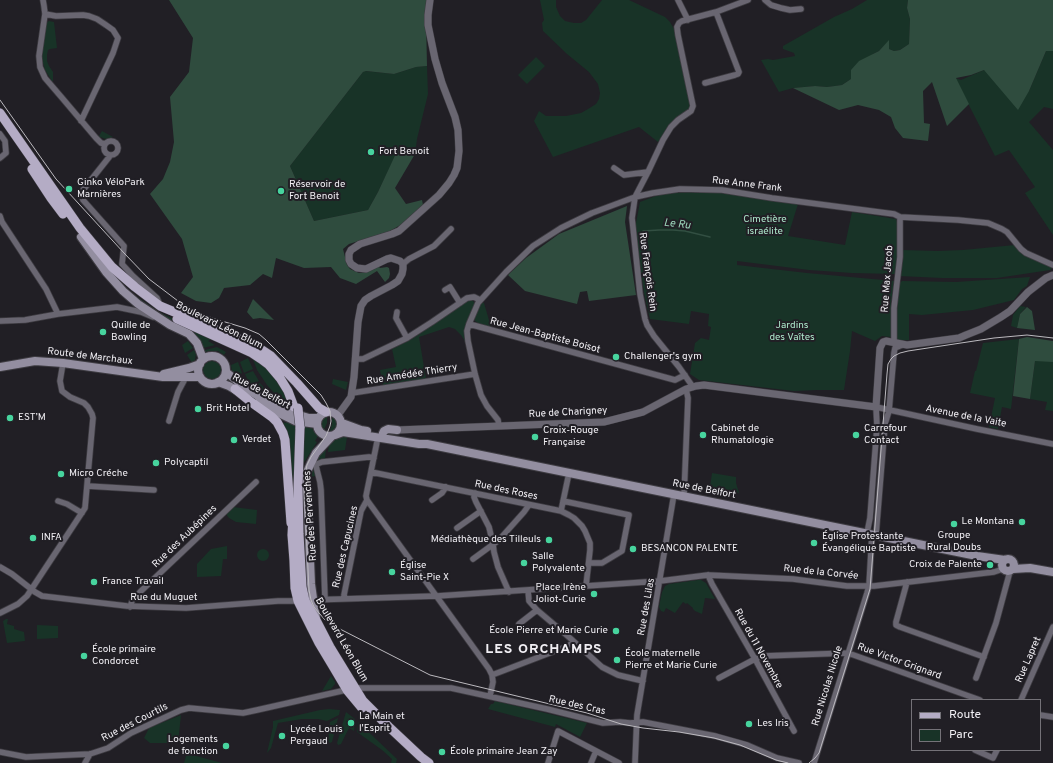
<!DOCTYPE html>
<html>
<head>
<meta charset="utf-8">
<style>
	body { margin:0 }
	#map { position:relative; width:1053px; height:763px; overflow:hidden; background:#211f25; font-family:Overpass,sans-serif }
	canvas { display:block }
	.legend { position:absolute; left:911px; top:699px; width:130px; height:52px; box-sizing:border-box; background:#211f25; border:1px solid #747278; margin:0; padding:5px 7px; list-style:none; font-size:12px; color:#f1eff4 }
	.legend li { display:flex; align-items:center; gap:8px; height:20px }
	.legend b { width:20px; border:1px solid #747278 }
</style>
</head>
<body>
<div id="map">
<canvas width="1053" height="763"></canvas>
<ul class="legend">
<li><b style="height:5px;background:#b4acc5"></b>Route</li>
<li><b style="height:11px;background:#183327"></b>Parc</li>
</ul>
</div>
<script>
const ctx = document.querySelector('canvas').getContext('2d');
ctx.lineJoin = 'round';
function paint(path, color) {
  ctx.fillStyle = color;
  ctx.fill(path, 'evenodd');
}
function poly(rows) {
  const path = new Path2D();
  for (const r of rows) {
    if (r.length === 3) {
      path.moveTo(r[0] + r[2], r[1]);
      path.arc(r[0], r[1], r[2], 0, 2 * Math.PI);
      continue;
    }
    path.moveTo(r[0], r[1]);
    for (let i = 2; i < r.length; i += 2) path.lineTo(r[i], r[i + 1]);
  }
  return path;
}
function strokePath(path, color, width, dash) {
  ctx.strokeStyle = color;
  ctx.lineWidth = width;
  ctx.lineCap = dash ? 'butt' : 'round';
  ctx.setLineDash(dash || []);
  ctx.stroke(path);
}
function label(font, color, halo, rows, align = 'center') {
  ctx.font = font + ' Overpass,sans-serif';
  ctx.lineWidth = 4;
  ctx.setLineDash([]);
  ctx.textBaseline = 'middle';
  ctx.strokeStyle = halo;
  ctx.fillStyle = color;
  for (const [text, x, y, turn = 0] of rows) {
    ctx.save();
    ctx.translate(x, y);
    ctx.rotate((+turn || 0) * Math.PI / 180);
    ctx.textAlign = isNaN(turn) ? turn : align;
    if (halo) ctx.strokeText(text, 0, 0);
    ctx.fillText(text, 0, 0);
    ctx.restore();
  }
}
const green = poly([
	[540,0,556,0,556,7,560,16,565,21,574,23,581,23,586,20,602,0,629,0,665,17,670,22,674,29,693,108,665,133,658,142,639,127,553,157,534,121,539,111,546,116,566,116,581,113,588,109,596,104,599,99,600,93,598,84,589,72,567,54,543,31,542,23,544,20],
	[867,0,908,0,907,8,910,19,909,44,900,50,894,51,889,49,889,41,879,51,873,54,851,79,842,85,827,87,815,86,793,88,779,92,761,60,768,59,773,60,795,56,794,53,783,49,783,46,834,17,852,9],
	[49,21,54,22,57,48,50,49,48,50,47,55,47,61,49,66,53,72,53,81,52,81,45,70,41,56,46,23],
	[1046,51,1053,51,1053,109,1044,107,1029,122,1053,150,1053,235,1025,193,1035,187,1009,150,995,156,955,78,961,80,984,70,1029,91],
	[536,57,545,66,527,84,518,75],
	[427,66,428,94,417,139,415,154,398,150,378,192,368,210,314,221,290,166,363,72,365,71,394,74,416,67],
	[102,131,113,137,106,139,100,137,99,136],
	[689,192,723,193,798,204,788,236,845,245,852,212,896,219,897,222,897,263,895,274,852,273,809,270,737,261,737,265,807,273,894,281,891,304,891,337,882,336,875,341,852,331,850,351,844,390,817,390,794,391,699,380,690,374,695,343,701,338,709,340,711,327,708,326,709,314,691,311,689,324,650,319,644,293,635,228,640,202,661,194],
	[1015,245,1053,267,1050,270,997,278,942,278,899,276,902,250,937,251,963,250],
	[1030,277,1027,286,1022,289,1014,300,973,310,922,315,909,314,909,340,894,340,898,284,902,281,956,282],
	[133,294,159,312,214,338,208,341,215,345,203,348,199,340,148,309],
	[469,300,473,301,475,304,474,308,466,324,465,330,466,343,461,335,455,329,449,327,419,337,426,379,383,386,380,370,396,367,392,349,412,339],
	[482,302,484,303,491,327,478,323,475,321,475,317],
	[1020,306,1026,307,1020,314,1017,328,1011,326,1013,315],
	[1019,339,1011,409,1002,407,998,429,989,427,995,398,970,393,975,371,976,371,983,343],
	[188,341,193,348,185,353,182,345],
	[217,347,226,352,224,355,218,351,210,351,205,352,205,350],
	[194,350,196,354,195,360,192,363,187,355],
	[251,354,278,377,291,406,275,394,267,385,257,370],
	[248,358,253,369,244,373,240,362],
	[212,370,9],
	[1035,361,1053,361,1053,411,1045,410,1047,402,1030,399],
	[238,362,242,373,237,376,232,371,231,365],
	[253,371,259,381,250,385,245,374],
	[333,379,348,382,346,390,332,384],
	[260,383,268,392,263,394,252,386],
	[327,415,327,423,323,432,321,429,319,423,321,419],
	[332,415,337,419,339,424,338,427,336,432,329,434,332,424],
	[295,422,295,447,293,498,279,423],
	[303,426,312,428,318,436,315,441,317,442,303,464],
	[343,436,347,437,345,450,328,452,329,443,330,441],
	[326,447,325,459,314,466,314,470,316,476,309,477,319,455],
	[712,473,736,477,736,483,739,493,710,487],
	[233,507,257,510,256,524,236,522,229,518,226,514],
	[227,546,227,559,223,559,221,576,197,577,197,564,211,549],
	[263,555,6],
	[698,580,701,580,706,583,715,599,705,598,702,614,695,611,693,609,693,608,687,603,686,604,683,602,675,613,666,608,664,612,661,611,659,607,662,592,665,586,669,584],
	[6,619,8,619,7,624,14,626,14,629,24,632,25,641,7,643,3,621],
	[37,625,58,626,58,638,37,639],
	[331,676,335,682,335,684,331,689,322,691],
	[495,701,587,723,580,737,556,724,555,727,488,709,491,704,493,704],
	[329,709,340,710,339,715,327,721,318,719,302,719,278,723,271,748,267,753,273,727,273,721,320,710],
	[346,712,355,719,354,731,349,728,341,744,338,745,337,743],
	[181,715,178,743,150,743,144,738,149,728],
	[338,718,332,742,330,743,328,741,330,722],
	[358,722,397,759,396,763,391,763,392,759,382,750,357,732],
	[189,754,222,763,184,763,186,756]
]);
const forest = poly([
	[169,0,427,0,426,19,427,66,416,67,394,74,366,71,363,72,290,166,314,221,368,210,378,192,398,149,415,154,395,188,406,204,422,200,423,205,402,224,390,231,349,244,343,249,347,265,350,269,359,273,365,272,378,266,380,268,387,267,389,268,390,274,389,278,385,282,377,271,356,284,340,278,331,267,304,268,276,258,272,278,263,274,250,285,224,288,219,298,211,303,196,301,181,293,193,277,182,239,150,194,163,179,170,162,174,142,170,97,189,72,193,38],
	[908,0,1053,0,1053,51,1046,51,1029,91,1018,110,984,70,971,75,956,78,969,104,947,126,932,82,923,91,924,123,930,124,928,141,903,138,895,128,891,117,879,110,858,105,839,110,793,88,815,86,827,87,842,85,851,79,851,70,859,61,879,51,889,40,889,49,894,51,900,50,909,44,910,19,907,8],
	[627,206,625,222,636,295,589,301,587,291,580,292,577,304,525,291,508,275,526,258,559,234],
	[253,299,274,320,260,318,253,319,247,312],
	[1027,307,1032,311,1035,330,1017,328,1020,314],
	[1027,337,1053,341,1053,362,1035,361,1030,399,1013,396,1019,339]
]);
const stream = poly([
	[643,231,659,230,673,230,685,231,710,237]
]);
const minor = poly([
	[43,0,44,6,45,14,39,56,40,67,45,78,63,99,96,138,101,143,105,144],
	[678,0,688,20],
	[765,0,771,5,781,8,790,10,801,9],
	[45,14,56,16,83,15,89,16,97,19,106,25,113,30,118,38,113,53,81,121],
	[705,83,735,75,738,74,739,72,716,12],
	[0,134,5,141,6,153,0,158],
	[111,148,7],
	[110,156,83,190,81,194,83,200,124,246,122,264,133,276,157,298,160,305],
	[614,168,624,175,648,172],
	[0,216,2,222,46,289,58,314],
	[403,264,409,259,434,246,451,229],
	[445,290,450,287,460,303],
	[397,312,396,318,407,338],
	[0,321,25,320,58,314,117,307,141,312,153,317],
	[469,324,675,380,685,375],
	[894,342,894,308,900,257,900,217],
	[356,359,363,359,407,338,432,322,467,298,474,297,480,300],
	[693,387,679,367,654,336,647,325,645,319,640,294,632,218,635,197,648,172,663,140,671,127,678,120,691,111,693,106,678,35,677,27,679,23,682,21,716,12,748,0],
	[352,393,475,374],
	[169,421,178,392,186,377],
	[499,426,498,420,487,406,481,395,475,374,468,341,467,331,469,324,478,303,506,272,533,246,561,228,592,213,635,197,653,193,680,189,722,190,772,198,894,214,900,217,958,220,988,223,1002,229,1007,232,1021,249,1026,253,1053,265],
	[378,437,366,496,367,500,489,669,492,675,493,682,490,696],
	[371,472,561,511,569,515,574,518,582,526,585,531,590,543,590,550,586,586],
	[87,486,154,490],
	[475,493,474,497,476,502,489,527,493,544,494,552,498,567,509,592],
	[684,496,688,398,686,389],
	[432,500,442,493,446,487],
	[58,501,67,504,82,513],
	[563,501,629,515,622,551,602,563,589,563],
	[561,511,569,473],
	[457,528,481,511],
	[867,533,870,518,877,426,876,407,977,429,1053,444],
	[876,535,885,424,889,411,894,353,895,348,902,345],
	[473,559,499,540,524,512,529,505],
	[0,567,12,574,35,592,42,596,127,606,186,608,278,601,300,601],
	[708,575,712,584,755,659,794,731],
	[907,582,896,622,896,625,900,627,984,657],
	[528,590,529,601,537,610,570,638,602,667,618,675,643,681],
	[345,598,344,595,361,511,367,500],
	[325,599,321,490,320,482,316,466,317,464,322,462,369,457,374,458],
	[310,600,437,596,660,581,708,575,793,579,847,586,874,586,994,572,1003,569],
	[130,607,132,601,140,592,256,482],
	[0,613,18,604,27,596,85,508,93,418,92,414,88,407,84,403,70,397,62,391,60,381,63,363],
	[519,624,537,610],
	[492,675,568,646,574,642],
	[719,678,755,659,763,656,848,653,980,700],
	[976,678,996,623,1009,575,1009,571],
	[1021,700,1053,627],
	[1040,715,1053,717],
	[975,750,993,758,997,750],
	[0,752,26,757,90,754,108,748,131,733,181,710,189,708,243,713,257,710,355,688,451,688,547,709,603,723,620,722,630,723,643,722,715,736,747,745,777,758,799,763],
	[85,763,90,754],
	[548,763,558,731,619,763],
	[591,763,596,751],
	[635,763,637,715,674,494],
	[814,763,867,593,869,586,872,534]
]);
const tertiary = poly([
	[338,415,351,397,354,377,358,322,361,306,365,300,371,296,392,285,398,281,402,274,403,269,403,264,400,261,391,258,387,259,366,269,357,268,351,264,349,260,349,254,351,250,360,244,392,234,399,231,439,195,449,183,454,175,457,168,459,151,458,130,455,117,442,83,435,59,428,25,428,15,430,0],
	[397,430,604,422,643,412,686,389,696,386,704,385,876,407,880,348,883,342,886,341,907,345,959,338,966,335,981,329,1001,317,1010,311,1028,292,1046,278,1053,275]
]);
const secondary = poly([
	[81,237,106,272,123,291,138,304,170,325,189,334,197,343,203,359],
	[212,370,14],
	[0,367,35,361,63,363,163,377,200,377],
	[226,372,247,389,276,407,289,412,309,418,318,418],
	[164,374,189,368,200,364],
	[218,382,229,386,239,392],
	[258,403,295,421,317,424],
	[329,424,12],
	[342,423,361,430,367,431],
	[383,433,384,431,388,429,397,430],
	[335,435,343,432,419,444,427,444,977,556,1005,560],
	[1008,565,6],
	[1013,569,1030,568,1053,572],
	[316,619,311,584,307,486,307,472,311,463,316,453,332,436]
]);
const primary = poly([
	[0,113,80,228,112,267,135,287,160,306,256,346,271,356,297,383,319,408,326,412],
	[32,169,51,198,63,214],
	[177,319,252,353,261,359,269,365,280,378,288,391,294,407],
	[235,389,251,402,272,417,277,422,283,433,285,440,291,523],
	[300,427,298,488,299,534,302,587,305,601,316,620,330,647,363,701,389,727,421,757,429,763],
	[293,517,292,535,294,561,295,588,298,601,319,643,334,668,347,690,362,708]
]);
const tram = poly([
	[0,100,56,179,124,253,149,279,178,301,197,311,212,318,245,328,259,334,266,340,321,395,326,403,330,411,331,421,330,426,326,436,311,457,307,465,305,474,304,486,309,590,311,600,314,607,325,620,338,628,430,675,587,713,621,724,643,728,679,732,714,738,740,745,776,760,788,763],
	[809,763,815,758,819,753,870,589,887,374,888,364,891,359,894,356,900,353,908,351,994,338,1027,335,1053,338]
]);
const primaryBridge = poly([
	[298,408,300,427]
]);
const markers = [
	[371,152,4,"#47d49e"],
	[69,189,4,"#47d49e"],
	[281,191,4,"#47d49e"],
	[103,332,4,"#47d49e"],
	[616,357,4,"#47d49e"],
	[198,409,4,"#47d49e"],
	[10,418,4,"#47d49e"],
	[703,435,4,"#47d49e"],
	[856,435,4,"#47d49e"],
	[535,437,4,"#47d49e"],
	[234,440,4,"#47d49e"],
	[156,463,4,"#47d49e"],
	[61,474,4,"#47d49e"],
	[1022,522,4,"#47d49e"],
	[954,524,4,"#47d49e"],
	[33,538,4,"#47d49e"],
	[549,540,4,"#47d49e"],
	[814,543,4,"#47d49e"],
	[633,549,4,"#47d49e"],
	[524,563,4,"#47d49e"],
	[990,565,4,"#47d49e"],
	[392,572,4,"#47d49e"],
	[94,582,4,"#47d49e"],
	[594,594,4,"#47d49e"],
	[616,631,4,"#47d49e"],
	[84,656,4,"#47d49e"],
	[617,660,4,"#47d49e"],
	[351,723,4,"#47d49e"],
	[749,724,4,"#47d49e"],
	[282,736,4,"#47d49e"],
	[226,746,4,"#47d49e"],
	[442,752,4,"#47d49e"]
];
const poiNames = [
	["Fort Benoit",379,152],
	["Ginko VéloPark",77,183],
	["Marnières",77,195],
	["Réservoir de",289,185],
	["Fort Benoit",289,197],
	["Quille de",111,326],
	["Bowling",111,338],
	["Challenger's gym",624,357],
	["Brit Hotel",206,409],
	["EST’M",18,418],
	["Cabinet de",711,429],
	["Rhumatologie",711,441],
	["Carrefour",864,429],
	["Contact",864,441],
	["Croix-Rouge",543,431],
	["Française",543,443],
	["Verdet",242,440],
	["Polycaptil",164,463],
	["Micro Créche",69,474],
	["Le Montana",1014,522,"right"],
	["Groupe",954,536,"center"],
	["Rural Doubs",954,548,"center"],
	["Église Protestante",822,537],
	["Évangélique Baptiste",822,549],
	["INFA",41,538],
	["Médiathèque des Tilleuls",541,540,"right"],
	["BESANCON PALENTE",641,549],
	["Salle",532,557],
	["Polyvalente",532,569],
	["Croix de Palente",982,565,"right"],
	["Église",400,566],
	["Saint-Pie X",400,578],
	["France Travail",102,582],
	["Place Irène",586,588,"right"],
	["Joliot-Curie",586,600,"right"],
	["École Pierre et Marie Curie",608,631,"right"],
	["École primaire",92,650],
	["Condorcet",92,662],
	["École maternelle",625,654],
	["Pierre et Marie Curie",625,666],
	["La Main et",359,717],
	["l'Esprit",359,729],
	["Les Iris",757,724],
	["Lycée Louis",290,730],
	["Pergaud",290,742],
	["Logements",218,740,"right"],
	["de fonction",218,752,"right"],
	["École primaire Jean Zay",450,752]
];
const streetNames = [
	["Rue Anne Frank",747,185,7],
	["Rue François Rein",647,272,82],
	["Rue Max Jacob",888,279,-86],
	["Boulevard Léon Blum",219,326,26],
	["Rue Jean-Baptiste Boisot",545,336,15],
	["Route de Marchaux",90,357,7],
	["Rue Amédée Thierry",412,375,-9],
	["Rue de Belfort",261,392,28],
	["Rue de Charigney",568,413,-3],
	["Avenue de la Vaite",966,417,11],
	["Rue de Belfort",704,490,11],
	["Rue des Roses",506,491,12],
	["Rue des Pervenches",311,516,-94],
	["Rue des Aubépines",185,537,-44],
	["Rue des Capucines",346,547,-77],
	["Rue de la Corvée",821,573,6],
	["Rue du Muguet",164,598],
	["Rue des Lilas",647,607,-80],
	["Boulevard Léon Blum",341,640,60],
	["Rue du 11 Novembre",758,649,61],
	["Rue Lapret",1029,660,-66],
	["Rue Victor Grignard",899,662,20],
	["Rue Nicolas Nicole",828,686,-73],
	["Rue des Cras",577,706,13],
	["Rue des Courtils",135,723,-27]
];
const parkNames = [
	["Cimetière",765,220],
	["israélite",765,232],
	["Jardins",792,326],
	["des Vaîtes",792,338]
];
const waterNames = [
	["Le Ru",677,225,6]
];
const districtNames = [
	["LES ORCHAMPS",544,650]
];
paint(green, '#183327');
paint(forest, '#2f4c3e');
strokePath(stream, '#324f42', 1.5);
strokePath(minor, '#3e3c42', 7);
strokePath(tertiary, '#3e3c42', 8);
strokePath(secondary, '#3e3c42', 10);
strokePath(primary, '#3e3c42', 10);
strokePath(minor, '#696671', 5.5);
strokePath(tertiary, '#696671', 7);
strokePath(secondary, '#938ea0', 8);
strokePath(primary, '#b4acc5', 9);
strokePath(tram, '#bcbabf', 1);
strokePath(primaryBridge, '#3e3c42', 10, []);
strokePath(primaryBridge, '#b4acc5', 9);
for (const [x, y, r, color] of markers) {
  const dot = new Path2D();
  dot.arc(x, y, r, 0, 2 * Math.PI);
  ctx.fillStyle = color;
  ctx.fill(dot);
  strokePath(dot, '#211f25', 1.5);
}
label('10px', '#f1eff4', '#211f25', poiNames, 'left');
label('10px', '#f1eff4', '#211f25', streetNames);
label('10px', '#ade7cb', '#211f25', parkNames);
label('italic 11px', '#9bd5ba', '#211f25', waterNames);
ctx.letterSpacing = '1px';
label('bold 14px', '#f1eff4', '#211f25', districtNames);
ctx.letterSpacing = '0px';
</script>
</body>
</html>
